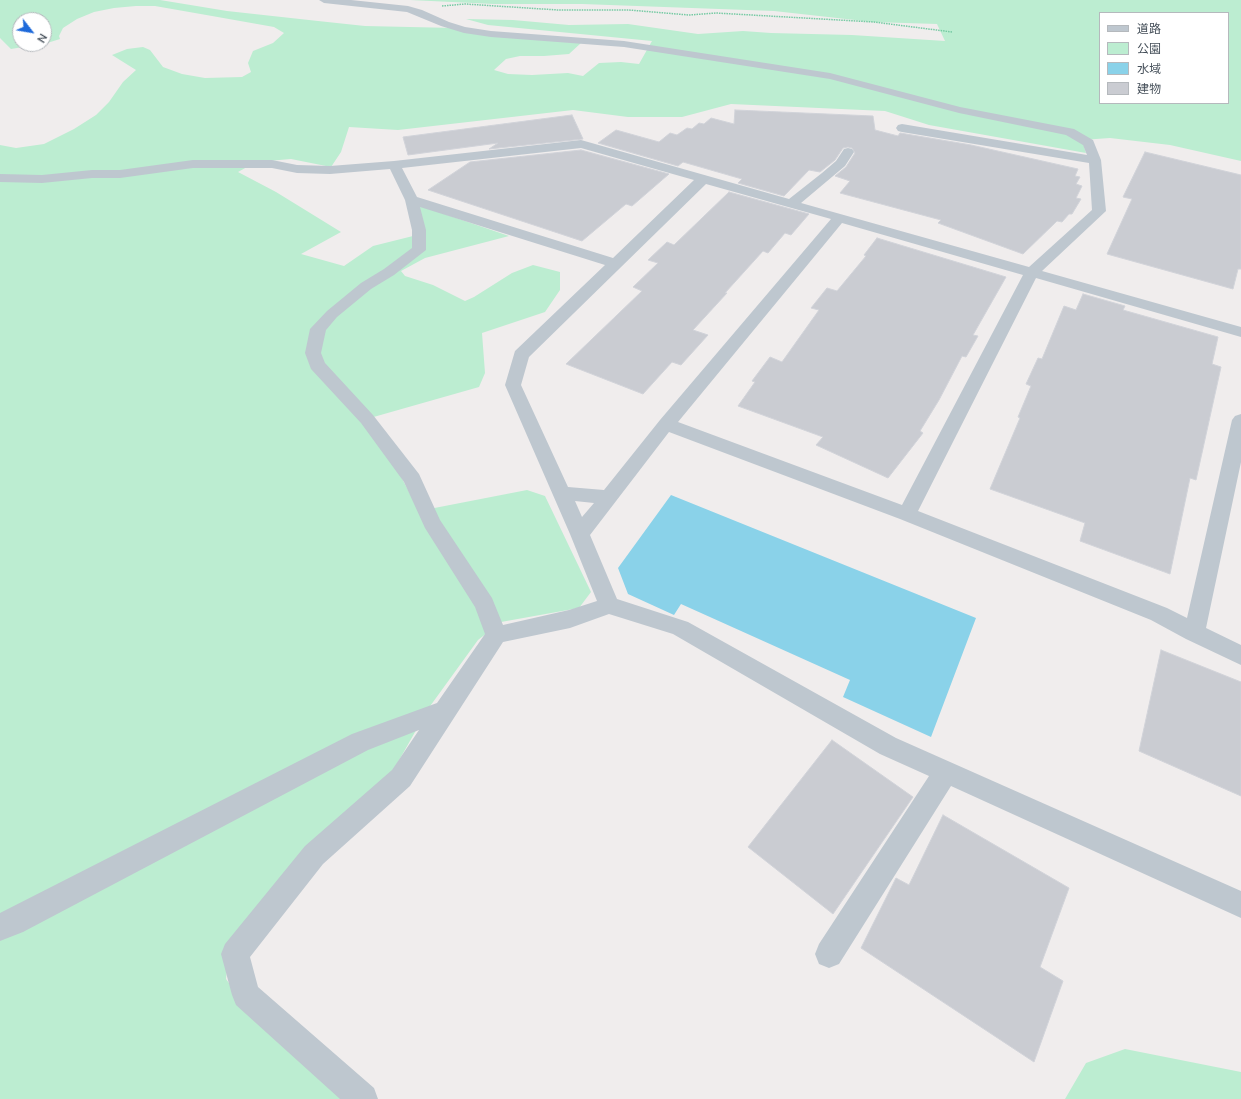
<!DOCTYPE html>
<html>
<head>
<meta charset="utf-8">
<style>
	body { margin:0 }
	#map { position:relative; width:1241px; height:1099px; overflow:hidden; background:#f0eded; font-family:"Nunito Sans","Noto Sans JP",sans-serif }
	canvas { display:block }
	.legend { position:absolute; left:1099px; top:12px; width:130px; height:92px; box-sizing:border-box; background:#fff; border:1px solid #b5b9bd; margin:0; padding:5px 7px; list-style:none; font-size:12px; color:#46505a }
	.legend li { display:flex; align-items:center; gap:8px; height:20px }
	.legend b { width:20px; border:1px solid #b5b9bd }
	.north { position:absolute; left:12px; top:12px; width:40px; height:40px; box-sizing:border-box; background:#fff; border:1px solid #b5b9bd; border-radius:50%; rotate:121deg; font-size:11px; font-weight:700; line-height:16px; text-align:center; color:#46505a }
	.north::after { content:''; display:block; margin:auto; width:14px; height:18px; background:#1d69da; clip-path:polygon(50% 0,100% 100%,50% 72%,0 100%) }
</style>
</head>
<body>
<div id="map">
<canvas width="1241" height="1099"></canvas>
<ul class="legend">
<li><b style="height:5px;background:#bec7cf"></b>道路</li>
<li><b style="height:11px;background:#bcedd1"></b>公園</li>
<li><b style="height:11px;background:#8ad2e9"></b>水域</li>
<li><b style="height:11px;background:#caccd2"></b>建物</li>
</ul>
<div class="north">N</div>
</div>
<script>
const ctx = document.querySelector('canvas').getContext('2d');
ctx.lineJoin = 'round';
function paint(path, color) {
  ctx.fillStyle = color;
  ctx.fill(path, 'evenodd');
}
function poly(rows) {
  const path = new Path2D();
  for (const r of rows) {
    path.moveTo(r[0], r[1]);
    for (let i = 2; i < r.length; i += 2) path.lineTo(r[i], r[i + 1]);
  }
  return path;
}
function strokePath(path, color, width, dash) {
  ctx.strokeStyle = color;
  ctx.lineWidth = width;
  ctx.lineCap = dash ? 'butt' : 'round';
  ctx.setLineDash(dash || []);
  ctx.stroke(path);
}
const green = poly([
	[0,0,160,0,227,11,318,21,365,26,455,28,581,43,569,54,544,56,520,56,506,59,494,70,508,74,532,75,568,73,583,76,599,63,621,62,639,64,652,41,488,25,466,19,513,20,569,25,628,24,698,34,743,31,771,33,852,35,945,41,937,24,873,22,774,11,582,4,494,4,410,0,1241,0,1241,161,1170,145,1110,138,1082,140,1086,153,929,125,885,111,731,104,682,117,628,117,573,110,398,130,349,127,341,152,331,167,291,159,256,162,238,172,276,192,341,232,301,254,344,266,373,246,425,233,418,205,509,236,425,258,401,271,405,276,433,285,465,301,474,297,512,273,533,265,560,272,560,290,545,312,482,333,485,373,479,387,363,420,396,467,419,511,527,490,545,496,591,592,579,608,501,622,478,640,428,709,393,771,229,949,226,979,251,1013,346,1099,0,1099,0,145,16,148,44,144,74,129,96,115,109,102,123,82,136,70,112,55,127,49,143,47,150,50,163,67,182,74,205,78,242,77,251,72,248,63,253,51,273,43,284,33,274,27,212,16,155,6,136,6,114,8,94,12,77,19,63,28,59,36,60,39,44,44,44,20,20,20,20,44,41,44,11,49,0,38],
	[1100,13,1228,13,1228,103,1100,103],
	[1125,1049,1241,1072,1241,1099,1065,1099,1086,1063]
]);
const water = poly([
	[671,495,976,618,931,737,843,697,850,680,681,604,674,615,628,594,618,568]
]);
const building = poly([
	[735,110,873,116,875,130,898,136,900,133,971,145,1078,169,1075,176,1080,177,1076,184,1082,186,1076,198,1081,199,1072,214,1069,214,1062,222,1057,221,1023,254,938,223,941,220,840,193,850,181,835,176,846,167,855,153,852,148,848,147,843,148,835,160,820,172,809,170,784,196,738,183,742,179,683,162,678,166,598,143,616,130,659,142,670,133,677,135,687,128,692,129,699,123,704,124,711,118,734,124,735,110],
	[572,115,583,139,489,149,498,143,408,155,403,137,572,115],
	[581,150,669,174,632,206,626,204,582,241,428,190,470,162,581,150],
	[1145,152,1241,175,1241,269,1238,269,1233,289,1107,254,1132,199,1123,197,1145,152],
	[729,192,809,214,791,235,785,233,768,253,763,251,725,293,727,293,693,330,708,335,681,365,672,362,643,394,566,364,642,291,633,287,658,263,648,260,667,242,674,245,729,192],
	[877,238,1006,277,973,335,978,336,966,357,962,356,939,400,920,431,923,433,888,478,816,445,823,437,738,406,755,382,752,381,770,357,782,362,819,310,811,308,827,288,837,291,866,256,864,255,877,238],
	[1083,294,1125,306,1123,310,1218,337,1212,364,1221,367,1196,480,1190,478,1170,574,1080,541,1085,523,990,489,1020,418,1018,417,1031,386,1026,384,1038,358,1042,359,1064,306,1076,310,1083,294],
	[1161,650,1241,682,1241,796,1139,751,1161,650],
	[832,740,913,797,833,914,748,847,832,740],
	[943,815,1069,888,1040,967,1063,981,1034,1062,861,948,896,878,909,885,943,815]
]);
const path = poly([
	[442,6,465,4,558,10,629,10,689,15,716,13,874,22,952,32]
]);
const minor = poly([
	[319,0,351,0,408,6,422,10,449,22,465,27,491,31,624,41,830,73,960,107,1074,129,1093,140,1101,160,1106,211,1042,271,1241,327,1241,337,1036,278,918,511,1167,608,1187,618,1232,420,1235,416,1241,414,1241,462,1206,628,1241,645,1241,665,1186,639,1151,620,900,519,669,432,590,535,617,599,688,622,896,738,1241,891,1241,918,951,786,839,964,829,968,819,964,815,954,819,944,929,776,880,754,673,634,609,614,570,628,503,642,410,786,323,864,250,957,258,987,374,1088,378,1099,340,1099,236,1005,232,995,221,954,225,944,305,846,392,770,419,730,368,750,23,932,0,941,0,913,352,734,437,703,485,634,475,607,425,528,404,482,361,423,311,369,305,353,310,329,327,311,361,283,384,269,412,248,412,230,405,200,390,169,330,174,297,173,272,168,193,168,120,178,92,178,42,183,0,182,0,174,42,175,92,170,120,170,193,160,272,160,297,165,330,166,394,161,581,140,789,199,822,173,836,161,844,149,848,148,852,149,854,152,845,166,801,203,1029,267,1092,210,1089,163,902,132,898,131,896,128,898,125,902,124,1087,155,1083,145,1066,135,959,113,830,79,624,47,491,37,464,33,441,26,407,12,324,3,319,0],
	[581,148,694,180,613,258,417,197,402,168,581,148],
	[706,184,831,219,660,420,604,490,568,487,521,385,529,357,706,184],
	[420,207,605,265,515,351,505,385,570,534,597,601,569,610,503,625,492,598,440,520,419,474,373,415,325,363,321,353,326,330,337,317,371,289,394,275,426,250,426,230,420,207],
	[842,223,1023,275,902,505,678,422,842,223],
	[575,501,594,503,582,517,575,501]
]);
paint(green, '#bcedd1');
paint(water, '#8ad2e9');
paint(building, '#caccd2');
strokePath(building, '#d1d3d9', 1);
strokePath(path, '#75caa3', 1.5, [1.5, 1]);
paint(minor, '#bec7cf');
</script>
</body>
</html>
